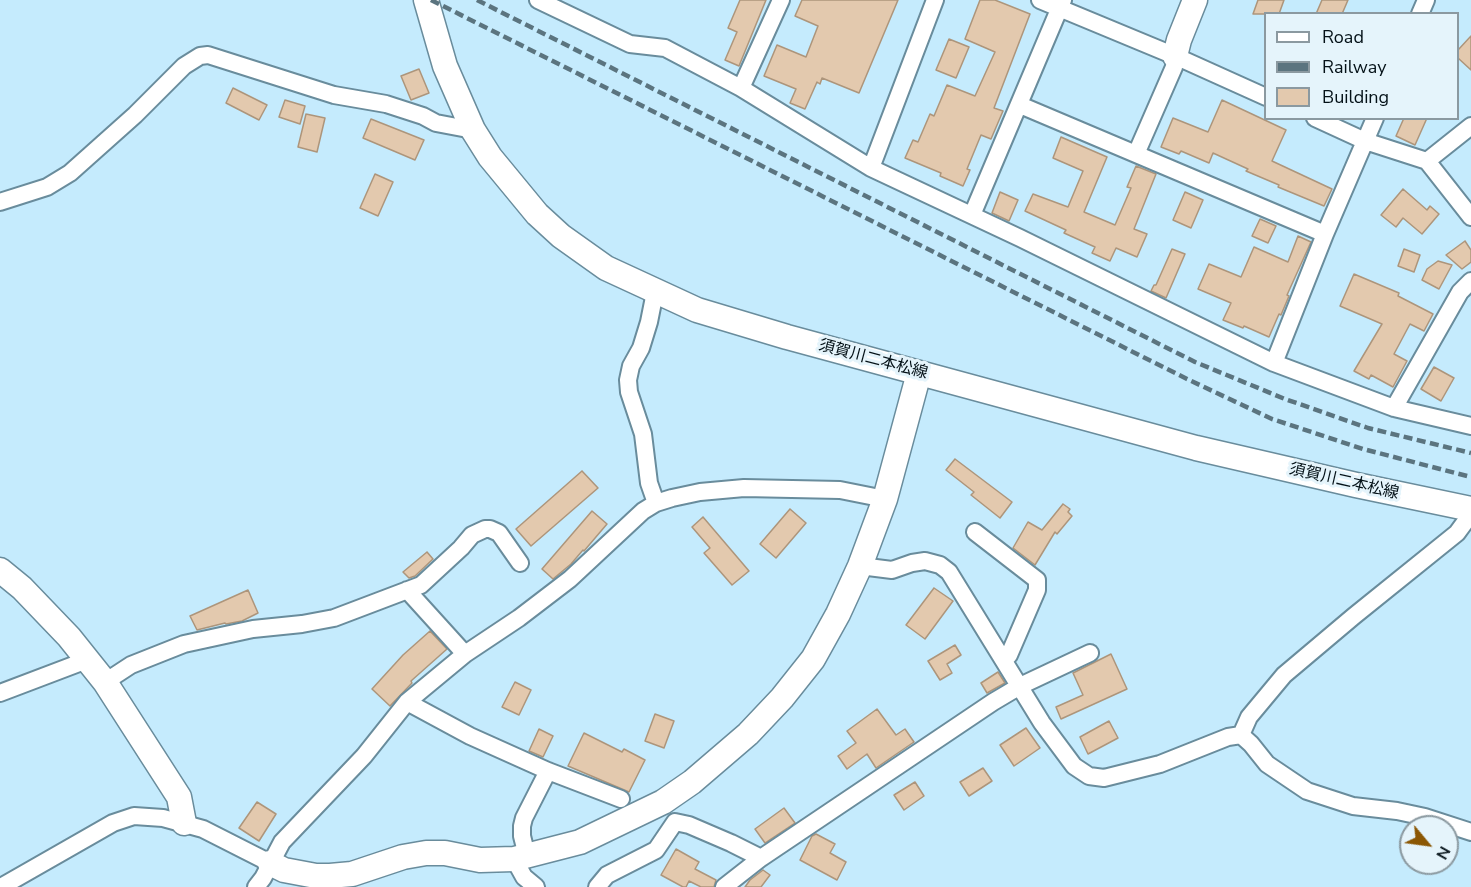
<!DOCTYPE html>
<html>
<head>
<meta charset="utf-8">
<style>
	body { margin:0 }
	#map { position:relative; width:1471px; height:887px; overflow:hidden; background:#c5ebfd; font-family:"Nunito Sans",sans-serif }
	canvas { display:block }
	.legend { position:absolute; left:1264px; top:12px; width:195px; height:108px; box-sizing:border-box; background:#e5f4fb; border:2px solid #8b99a0; margin:0; padding:8px 10px; list-style:none; font-size:18px; color:#041117 }
	.legend li { display:flex; align-items:center; gap:12px; height:30px }
	.legend b { width:30px; border:2px solid #8b99a0 }
	.north { position:absolute; left:1399px; top:815px; width:60px; height:60px; box-sizing:border-box; background:#e5f4fb; border:2px solid #8b99a0; border-radius:50%; rotate:119deg; font-size:16px; font-weight:700; line-height:24px; text-align:center; color:#041117 }
	.north::after { content:''; display:block; margin:auto; width:21px; height:27px; background:#8b5704; clip-path:polygon(50% 0,100% 100%,50% 72%,0 100%) }
</style>
</head>
<body>
<div id="map">
<canvas width="1471" height="887"></canvas>
<ul class="legend">
<li><b style="height:8px;background:#fff"></b>Road</li>
<li><b style="height:8px;background:#5b747f"></b>Railway</li>
<li><b style="height:16px;background:#e3c9ae"></b>Building</li>
</ul>
<div class="north">N</div>
</div>
<script>
const ctx = document.querySelector('canvas').getContext('2d');
ctx.lineJoin = 'round';
function paint(path, color) {
  ctx.fillStyle = color;
  ctx.fill(path, 'evenodd');
}
function poly(rows) {
  const path = new Path2D();
  for (const r of rows) {
    path.moveTo(r[0], r[1]);
    for (let i = 2; i < r.length; i += 2) path.lineTo(r[i], r[i + 1]);
  }
  return path;
}
function strokePath(path, color, width, dash) {
  ctx.strokeStyle = color;
  ctx.lineWidth = width;
  ctx.lineCap = dash ? 'butt' : 'round';
  ctx.setLineDash(dash || []);
  ctx.stroke(path);
}
function label(font, color, halo, rows, align = 'center') {
  ctx.font = font + ' "Nunito Sans","Noto Sans JP",sans-serif';
  ctx.lineWidth = 6;
  ctx.setLineDash([]);
  ctx.textBaseline = 'middle';
  ctx.strokeStyle = halo;
  ctx.fillStyle = color;
  for (const [text, x, y, turn = 0] of rows) {
    ctx.save();
    ctx.translate(x, y);
    ctx.rotate((+turn || 0) * Math.PI / 180);
    ctx.textAlign = isNaN(turn) ? turn : align;
    if (halo) ctx.strokeText(text, 0, 0);
    ctx.fillText(text, 0, 0);
    ctx.restore();
  }
}
const building = poly([
	[740,0,766,0,739,66,725,60,737,32,728,28,740,0],
	[802,0,898,0,859,93,822,78,820,84,817,82,805,109,790,103,796,89,764,76,777,45,806,57,818,26,795,16,802,0],
	[980,0,995,0,1030,14,994,108,1003,111,991,139,981,135,967,169,970,170,963,186,940,176,941,173,905,158,913,140,918,142,930,114,934,116,947,85,975,96,995,52,965,39,980,0],
	[1258,0,1284,0,1279,14,1253,14,1258,0],
	[1322,0,1348,0,1342,14,1316,14,1322,0],
	[1471,36,1471,70,1458,58,1458,50,1471,36],
	[949,39,969,47,956,78,936,70,949,39],
	[419,69,429,93,411,100,401,76,419,69],
	[233,88,267,105,259,120,226,103,233,88],
	[285,100,305,106,300,124,279,117,285,100],
	[1222,100,1286,130,1272,161,1332,189,1324,206,1278,187,1279,185,1246,171,1248,169,1213,153,1209,163,1181,151,1179,154,1161,147,1173,118,1208,132,1222,100],
	[306,114,325,118,317,152,298,147,306,114],
	[1404,118,1427,118,1415,145,1396,136,1404,118],
	[371,119,424,140,415,160,363,138,371,119],
	[1061,137,1107,157,1084,212,1115,225,1131,188,1127,187,1136,166,1156,174,1134,229,1147,234,1137,257,1116,248,1110,261,1092,253,1095,247,1064,233,1066,230,1025,211,1033,194,1068,207,1083,171,1053,158,1061,137],
	[375,174,393,182,378,216,360,208,375,174],
	[1403,189,1427,210,1430,206,1439,214,1422,234,1403,218,1396,227,1381,215,1403,189],
	[1000,192,1018,200,1009,221,992,213,1000,192],
	[1185,192,1203,200,1191,228,1173,220,1185,192],
	[1260,219,1276,226,1268,243,1252,236,1260,219],
	[1298,236,1311,242,1287,295,1289,296,1281,315,1279,314,1269,337,1244,326,1243,328,1223,320,1231,303,1198,289,1209,264,1241,277,1254,247,1288,262,1298,236],
	[1465,241,1471,250,1471,262,1462,269,1446,255,1465,241],
	[1172,249,1185,254,1166,298,1151,291,1154,285,1156,285,1172,249],
	[1404,249,1420,255,1414,272,1398,266,1404,249],
	[1438,261,1452,265,1439,289,1422,280,1427,269,1438,261],
	[1354,274,1399,293,1398,296,1433,314,1424,331,1410,324,1394,354,1407,361,1393,387,1371,375,1369,379,1354,371,1382,324,1340,306,1354,274],
	[1434,367,1454,378,1441,401,1421,389,1434,367],
	[955,459,1012,502,1000,518,971,495,974,492,946,470,955,459],
	[582,471,598,488,531,546,516,529,582,471],
	[1063,504,1070,509,1068,512,1072,516,1057,534,1055,532,1035,565,1013,548,1028,522,1042,530,1063,504],
	[790,509,806,523,776,558,760,544,790,509],
	[592,511,607,524,584,551,583,550,571,564,553,579,542,569,592,511],
	[703,517,749,571,732,585,704,553,710,548,692,527,703,517],
	[427,552,433,559,415,576,409,578,403,572,427,552],
	[934,588,953,601,925,639,906,625,934,588],
	[248,590,258,613,242,621,226,624,225,623,197,630,190,616,248,590],
	[430,631,447,649,411,681,412,683,390,706,372,689,403,655,430,631],
	[955,645,961,655,947,664,952,673,940,680,928,661,955,645],
	[1111,654,1127,689,1061,719,1056,707,1083,695,1073,673,1111,654],
	[998,672,1005,683,987,693,981,683,998,672],
	[515,682,531,690,519,715,502,707,515,682],
	[877,709,896,735,905,729,914,742,876,768,867,754,847,769,838,756,856,743,847,731,877,709],
	[655,714,674,721,664,748,645,741,655,714],
	[1109,721,1118,738,1088,754,1080,737,1109,721],
	[1026,728,1040,748,1014,766,1000,745,1026,728],
	[539,729,553,736,543,757,529,751,539,729],
	[584,733,622,752,624,749,645,760,629,792,568,766,584,733],
	[983,768,992,781,969,796,960,782,983,768],
	[915,782,924,796,904,810,894,795,915,782],
	[257,802,276,814,259,841,239,828,257,802],
	[784,808,795,823,765,843,755,829,784,808],
	[816,834,835,844,830,853,846,862,837,880,800,860,812,836,816,834],
	[676,849,699,862,695,869,716,880,714,887,701,887,689,881,686,887,683,887,661,875,676,849],
	[763,870,770,875,761,887,745,887,750,880,763,870]
]);
const street = poly([
	[538,0,630,44,665,48,741,88,871,168,1020,238,1274,363,1394,408,1471,426],
	[1040,0,1175,56,1266,97],
	[1420,14,1426,0],
	[741,88,781,0],
	[1020,105,1325,234],
	[1315,118,1365,141,1427,161,1471,126],
	[1136,154,1174,67,1175,56],
	[1427,161,1471,217],
	[871,168,935,0],
	[0,202,47,187,70,173,135,115,184,66,200,56,208,55,334,95,386,104,423,116,436,123,473,130],
	[972,215,1063,0],
	[655,292,649,322,641,348,631,366,628,380,629,392,643,434,649,483,656,503],
	[1274,363,1325,234,1375,118],
	[1394,408,1460,292,1471,281],
	[975,532,1037,580,1037,590,1009,655,1004,660],
	[860,566,892,570,912,563,925,561,940,565,949,572,1042,723,1074,766,1089,776,1104,778,1160,764,1228,737,1241,735,1251,744,1267,764,1307,791,1353,806,1397,811,1425,817,1471,832],
	[407,590,465,654],
	[105,682,131,665,184,644,253,629,302,624,334,618,421,585,461,548,472,535,485,529,490,529,499,533,520,563],
	[0,693,87,660],
	[407,702,470,736,548,771,621,799],
	[1241,735,1249,717,1284,675,1354,616,1457,533,1468,518,1471,510],
	[527,856,522,836,522,826,524,818,548,771],
	[514,859,524,877,536,887],
	[1,887,113,823,134,816,163,818,203,829,270,863],
	[256,887,263,878,282,842,364,756,407,702,465,654,519,618,570,579,643,511,656,503,672,498,700,492,744,488,840,490,885,499],
	[597,887,607,875,656,850,675,822,689,825,731,843,761,858],
	[724,887,761,858,993,702,1020,686,1090,653]
]);
const secondary = poly([
	[426,0,445,66,473,130,490,157,537,214,561,236,606,268,697,310,787,337,1196,448,1356,485,1471,509],
	[1175,56,1179,40,1195,0],
	[0,570,22,588,69,637,105,682,179,797,184,823],
	[270,863,284,870,316,876,330,876,352,874,403,857,426,853,445,853,480,860,514,859,580,842,663,802,692,782,748,734,782,698,813,659,838,614,860,566,885,499,919,373]
]);
const rail = poly([
	[431,0,1187,379,1272,419,1363,449,1471,477],
	[477,0,1195,362,1285,399,1368,428,1471,453]
]);
const streetNames = [
	["須賀川二本松線",873,360,15],
	["須賀川二本松線",1344,482,13]
];
paint(building, '#e3c9ae');
strokePath(building, '#ad957b', 1.5);
strokePath(street, '#698c9c', 20);
strokePath(secondary, '#698c9c', 27);
strokePath(street, '#fff', 16);
strokePath(secondary, '#fff', 24);
strokePath(rail, '#5b747f', 4.5, [9, 4.5]);
label('16px', '#041117', '#e5f4fb', streetNames);
</script>
</body>
</html>
